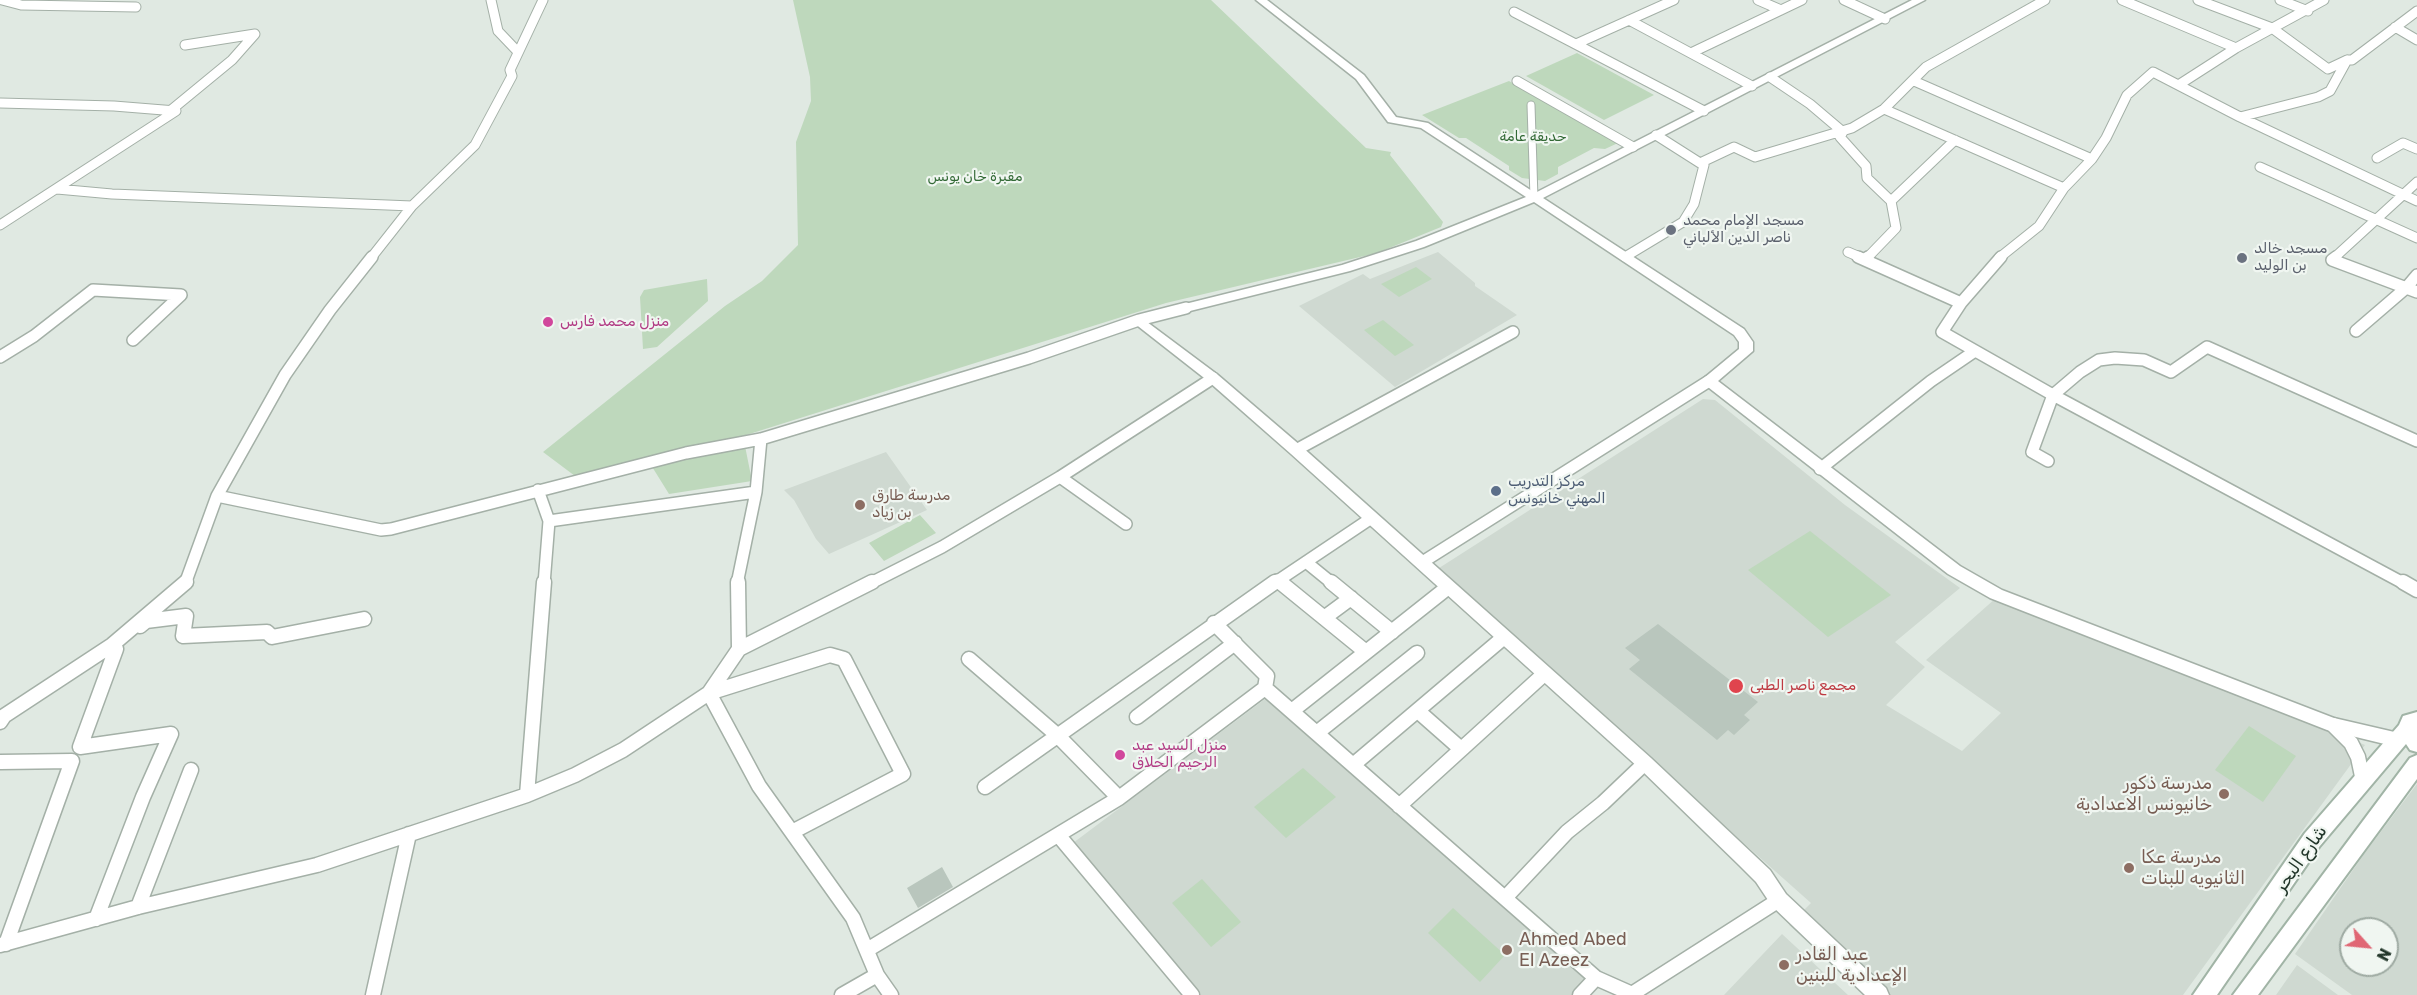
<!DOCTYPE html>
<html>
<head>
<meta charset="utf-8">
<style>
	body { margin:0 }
	#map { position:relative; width:2417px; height:995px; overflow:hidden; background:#e0e9e2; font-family:Rubik,sans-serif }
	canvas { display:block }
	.north { position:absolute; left:2339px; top:917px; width:60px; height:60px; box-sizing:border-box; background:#f0f6f1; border:2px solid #9eaaa2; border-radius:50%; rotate:117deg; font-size:16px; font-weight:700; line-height:24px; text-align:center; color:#23372b }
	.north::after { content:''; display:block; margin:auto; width:21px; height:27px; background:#e06774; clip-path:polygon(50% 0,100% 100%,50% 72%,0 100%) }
</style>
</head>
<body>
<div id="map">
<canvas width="2417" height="995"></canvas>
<div class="north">N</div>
</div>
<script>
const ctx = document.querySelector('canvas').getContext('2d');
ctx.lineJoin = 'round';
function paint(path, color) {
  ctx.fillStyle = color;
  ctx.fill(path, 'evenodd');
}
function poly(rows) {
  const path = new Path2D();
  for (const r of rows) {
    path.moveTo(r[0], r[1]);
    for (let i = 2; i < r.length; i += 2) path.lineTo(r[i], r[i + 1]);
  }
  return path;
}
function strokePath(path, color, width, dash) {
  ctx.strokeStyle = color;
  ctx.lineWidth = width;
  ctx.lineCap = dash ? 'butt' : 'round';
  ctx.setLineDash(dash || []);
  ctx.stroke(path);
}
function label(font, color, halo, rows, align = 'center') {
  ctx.font = font + ' Rubik,Cairo,sans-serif';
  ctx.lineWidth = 4.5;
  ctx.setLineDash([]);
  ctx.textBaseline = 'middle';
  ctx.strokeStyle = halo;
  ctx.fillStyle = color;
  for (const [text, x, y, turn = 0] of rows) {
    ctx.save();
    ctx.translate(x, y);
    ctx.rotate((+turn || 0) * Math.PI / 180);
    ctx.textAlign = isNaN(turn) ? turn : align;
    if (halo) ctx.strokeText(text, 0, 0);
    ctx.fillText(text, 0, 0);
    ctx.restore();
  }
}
const built = poly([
	[1438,252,1475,283,1475,286,1517,315,1395,387,1299,306,1363,274,1370,279],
	[1703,399,1715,400,1845,505,1960,588,1895,642,1925,667,1886,705,1962,751,2001,713,1926,660,1996,598,2303,718,2365,745,2183,995,1867,995,1789,925,1811,903,1436,570],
	[886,452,927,510,829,554,816,539,794,500,784,490],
	[1265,699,1416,827,1587,980,1573,995,1198,995,1069,846],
	[2417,784,2417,995,2352,995,2295,954,2364,854],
	[2351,929,2387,929,2387,965,2351,965],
	[1782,934,1848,995,1724,995],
	[2297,965,2338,995,2276,995]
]);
const green = poly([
	[793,0,1211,0,1366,148,1391,152,1390,155,1443,222,1441,227,1377,253,1166,303,743,436,752,481,669,494,646,457,575,476,543,452,725,306,762,281,798,245,796,142,811,101,810,77],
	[1577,53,1654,95,1604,120,1526,76],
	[1509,81,1618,143,1605,149,1594,148,1558,167,1558,174,1545,181,1522,178,1509,170,1509,166,1466,138,1459,138,1422,115],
	[1416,267,1432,279,1399,297,1381,284],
	[707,279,708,301,657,347,643,349,640,297,644,290],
	[1383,320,1414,345,1395,356,1364,330],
	[920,515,936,533,884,561,869,543],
	[1810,531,1891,595,1828,637,1748,570],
	[2249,726,2296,756,2263,802,2215,770],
	[1303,768,1336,797,1286,838,1254,807],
	[1202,879,1241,922,1211,947,1172,903],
	[1453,908,1505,955,1480,982,1428,933]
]);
const building = poly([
	[1658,624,1758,702,1744,715,1750,720,1734,735,1728,730,1717,740,1629,669,1640,660,1625,648],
	[942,867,953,887,918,908,907,888]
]);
const pedestrian = poly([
	[1531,105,1534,198]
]);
const minorFar2 = poly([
	[2,0,21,5,136,7],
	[491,0,498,31,518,52],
	[1758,0,1781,10],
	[1844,0,1885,19],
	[2122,0,2236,48],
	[2198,0,2272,28,2328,69,2347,60],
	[2280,0,2308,11],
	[1514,12,1704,111],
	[1629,20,1752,86],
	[2395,27,2417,40],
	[1576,44,1674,0],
	[1693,52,1802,0],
	[1770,77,1810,104,1843,132,1840,137,1866,166,1867,178,1891,201,1896,228,1867,258],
	[1517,81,1633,147],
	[1914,81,2092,159],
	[2180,84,2236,48,2324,0],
	[0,103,114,106,176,111,0,225],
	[1884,109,2064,188],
	[170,111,232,60,255,34,185,45],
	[2240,117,2318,97,2330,91,2347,60,2352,60,2417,11],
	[1656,135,1700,163],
	[2377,158,2403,143,2417,149],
	[2260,167,2417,238],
	[57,189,112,194,412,206],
	[1891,201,1955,140],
	[1848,252,1862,258],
	[1625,257,1683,222,1694,204,1704,165,1700,163,1734,147,1755,157,1852,128,1884,109,1926,67,2045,0],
	[371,258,412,206,475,145,512,76,510,70,543,0],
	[1999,258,2039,226,2064,188,2092,159,2106,138,2127,95,2153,72,2240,117,2417,201],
	[2334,258,2417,182]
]);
const minorFar1 = poly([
	[1858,257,1961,303],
	[2001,257,1961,303,1942,332,2053,395,2405,584],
	[2336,257,2332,260,2417,292],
	[1866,259,1868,257],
	[2356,331,2406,288,2417,275],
	[0,357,34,336,93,290,181,295,133,340],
	[1296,450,1513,332],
	[2048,461,2032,452,2053,395,2080,372,2099,360,2115,358,2144,360,2171,372,2207,347,2417,441],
	[1820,469,1931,381,1975,351],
	[1060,477,1126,524],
	[538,490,549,521,544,584],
	[217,496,381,530,391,529,686,453,761,439,1029,358,1139,320,1186,308],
	[549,521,756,492],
	[1306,562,1333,584],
	[1421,563,1709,381],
	[1277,580,1282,584],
	[185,584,217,496,285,375,330,310,372,257],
	[737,584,756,492,761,439],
	[869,584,942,547,1060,477,1213,378],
	[1273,584,1370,519]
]);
const minor = poly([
	[738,582,739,649,709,693,759,786,853,918,877,975,891,995],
	[1280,582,1366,652],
	[1331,582,1392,632],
	[2403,582,2417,590],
	[1324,618,1351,598],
	[140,626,146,621,186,616,183,636,267,632,272,637,364,619],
	[739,649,872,582],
	[969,659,1057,735,1119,798],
	[1265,688,1596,978,1632,994,1779,900],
	[1293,710,1447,588],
	[1419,712,1461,749],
	[1137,717,1235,643],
	[0,722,4,716,112,645,186,582],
	[2333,725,2351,743,2358,757,2363,781],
	[1318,732,1417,653],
	[0,762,72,761,6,944],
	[1353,765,1503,638],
	[985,787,1275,582],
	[527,795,544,582],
	[1399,806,1543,675],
	[1059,836,1192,995],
	[1505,898,1567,832,1603,803,1645,763],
	[138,907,191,770],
	[96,919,143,797,171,734,80,747,116,649,112,645],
	[0,945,138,907,317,865,527,795,575,775,623,750,709,693,830,655,844,659,903,774,792,832],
	[867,950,1119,798,1265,688,1267,676,1214,623],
	[373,995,409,834],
	[842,995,877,975],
	[1580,995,1596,978]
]);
const tertiary = poly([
	[1256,0,1267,0,1364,75,1396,117,1428,123,1535,193,1912,0,1925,0,1543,198,1744,329,1753,342,1753,351,1718,381,1960,566,2002,590,2334,718,2403,734,2406,739,2403,744,2397,747,2327,730,1990,598,1948,574,1704,384,1702,381,1704,378,1739,349,1739,342,1734,335,1534,202,1424,247,1350,271,1186,312,1181,311,1179,308,1181,305,1342,265,1416,241,1526,197,1421,128,1388,122,1356,79,1256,0],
	[1139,316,1218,375,1301,446,1651,758,1770,870,1786,894,1886,988,1889,995,1865,995,1772,906,1756,882,1739,865,1639,768,1291,454,1208,381,1134,323,1132,320,1134,317,1139,316]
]);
const secondary = poly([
	[2417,712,2417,752,2410,750,2406,744,2319,847,2217,995,2193,995,2305,833,2399,725,2403,716,2417,712],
	[2417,755,2417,779,2258,995,2233,995,2410,758,2417,755]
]);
const markers = [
	[1671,230,6,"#6b7280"],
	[2242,258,6,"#6b7280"],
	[548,322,6,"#d1479c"],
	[1496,491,6,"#5c6f8a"],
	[860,505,6,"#8d6e63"],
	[1736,686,8,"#e0444e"],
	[1120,755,6,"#d1479c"],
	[2224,794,6,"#8d6e63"],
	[2129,868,6,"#8d6e63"],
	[1507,950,6,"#8d6e63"],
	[1784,965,6,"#8d6e63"]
];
const farParknames = [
	["حديقة عامة",1533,137],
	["مقبرة خان يونس",975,177]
];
const worshipNames = [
	["مسجد الإمام محمد",1683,221],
	["ناصر الدين الألباني",1683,238],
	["مسجد خالد",2254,249],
	["بن الوليد",2254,266]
];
const hotelNames = [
	["منزل محمد فارس",560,322],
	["منزل السيد عبد",1132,746],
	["الرحيم الحلاق",1132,763]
];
const serviceNames = [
	["مركز التدريب",1508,482],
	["المهني خانيونس",1508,499]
];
const educationNames = [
	["مدرسة طارق",872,496],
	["بن زياد",872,513]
];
const healthNames = [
	["مجمع ناصر الطبى",1750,686]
];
const nearEducationnames = [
	["مدرسة ذكور",2212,784,"right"],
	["خانيونس الاعدادية",2212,805,"right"],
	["مدرسة عكا",2141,858],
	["الثانيويه للبنات",2141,879],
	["Ahmed Abed",1519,940],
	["El Azeez",1519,961],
	["عبد القادر",1796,955],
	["الإعدادية للبنين",1796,976]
];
const nearStreetnames = [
	["شارع البحر",2301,859,-55]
];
paint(built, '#cfd9d1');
paint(green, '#bed8bc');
paint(building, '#b9c6bd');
strokePath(pedestrian, '#a4b0a7', 9);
strokePath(minorFar2, '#a4b0a7', 11);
strokePath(minorFar1, '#a4b0a7', 14);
strokePath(minor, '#a4b0a7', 17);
strokePath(tertiary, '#a4b0a7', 3);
strokePath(secondary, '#a1b4a6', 4);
strokePath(pedestrian, '#fff', 7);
strokePath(minorFar2, '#fff', 9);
strokePath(minorFar1, '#fff', 11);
strokePath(minor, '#fff', 14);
paint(tertiary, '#fff');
paint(secondary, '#fff');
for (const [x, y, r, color] of markers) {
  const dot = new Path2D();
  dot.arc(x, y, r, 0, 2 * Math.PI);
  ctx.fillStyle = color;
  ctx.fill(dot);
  strokePath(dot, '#f0f6f1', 2);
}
label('14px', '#326935', '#f0f6f1', farParknames);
label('15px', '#5b616d', '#f0f6f1', worshipNames, 'left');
label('15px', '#b23c85', '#f0f6f1', hotelNames, 'left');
label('15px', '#4e5e75', '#f0f6f1', serviceNames, 'left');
label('15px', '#785e54', '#f0f6f1', educationNames, 'left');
label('15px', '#be3a42', '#f0f6f1', healthNames, 'left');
label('18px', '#785e54', '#f0f6f1', nearEducationnames, 'left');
label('18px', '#23372b', '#f0f6f1', nearStreetnames);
</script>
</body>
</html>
